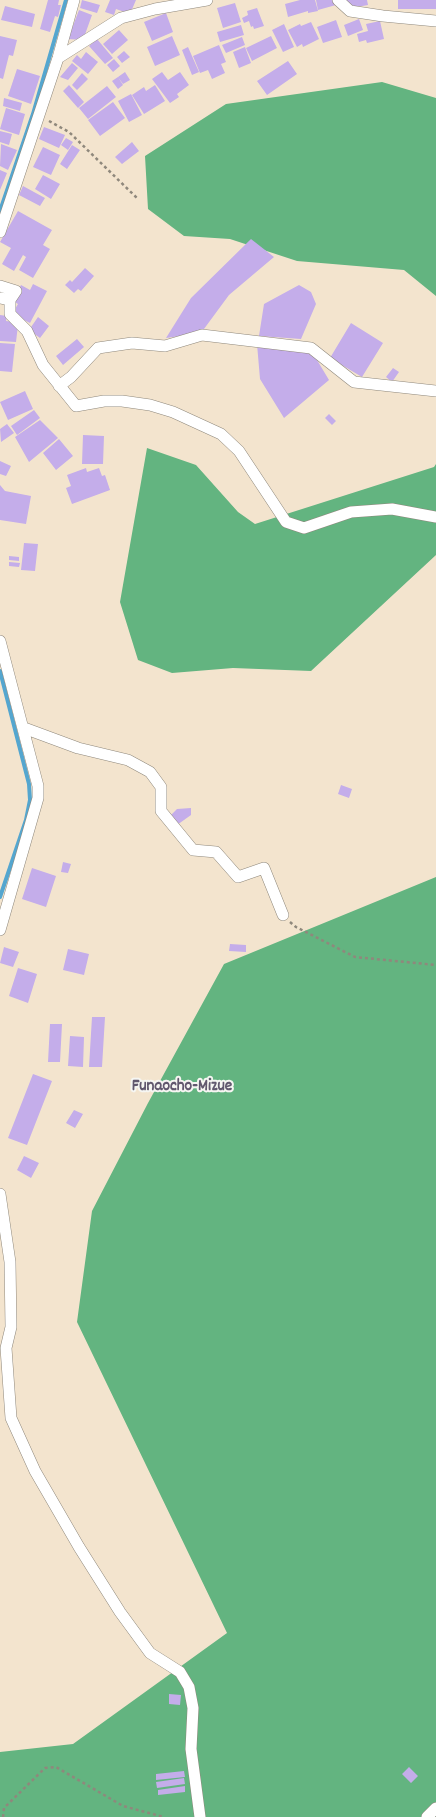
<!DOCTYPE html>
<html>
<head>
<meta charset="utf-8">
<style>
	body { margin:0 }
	canvas { display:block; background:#f3e4ce }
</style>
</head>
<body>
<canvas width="436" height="1817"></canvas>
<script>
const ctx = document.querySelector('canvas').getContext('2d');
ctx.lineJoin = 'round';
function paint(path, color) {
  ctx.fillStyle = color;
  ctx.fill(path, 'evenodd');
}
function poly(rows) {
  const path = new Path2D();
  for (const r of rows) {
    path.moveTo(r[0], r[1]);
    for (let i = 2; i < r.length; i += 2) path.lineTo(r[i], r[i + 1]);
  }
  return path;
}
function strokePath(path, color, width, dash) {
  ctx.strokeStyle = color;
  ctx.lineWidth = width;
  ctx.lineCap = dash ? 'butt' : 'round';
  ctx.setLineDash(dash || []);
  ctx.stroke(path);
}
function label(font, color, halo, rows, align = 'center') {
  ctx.font = font + ' Dekko,sans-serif';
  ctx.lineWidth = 4;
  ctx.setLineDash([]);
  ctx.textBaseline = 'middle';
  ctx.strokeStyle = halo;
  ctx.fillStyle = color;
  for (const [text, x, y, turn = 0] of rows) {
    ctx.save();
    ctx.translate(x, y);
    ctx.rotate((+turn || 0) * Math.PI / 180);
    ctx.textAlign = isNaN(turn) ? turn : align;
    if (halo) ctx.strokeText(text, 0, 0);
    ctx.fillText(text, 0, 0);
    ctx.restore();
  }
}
const forest = poly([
	[382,82,436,98,436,296,404,270,297,261,230,239,184,236,148,209,145,156,226,104],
	[147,448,196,465,238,512,255,524,434,467,436,464,436,555,311,671,233,668,172,673,138,660,120,602],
	[436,877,436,1817,0,1817,0,1752,73,1744,227,1633,77,1322,92,1211,148,1103,224,964]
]);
const stream = poly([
	[0,211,33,114,66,0],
	[0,671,29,784,30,800,26,820,0,897]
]);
const building = poly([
	[48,0,59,0,58,5,61,5,58,17,55,16,50,32,40,29],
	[82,0,100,5,97,13,80,8],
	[110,0,136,0,130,14,116,9,114,15,105,12],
	[300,0,315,0,318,11,308,13,308,11,288,17,285,4],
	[316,0,334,0,336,5,318,10],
	[344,0,367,0,368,5,351,8],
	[398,0,436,0,436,9,398,9],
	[235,3,241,22,223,28,217,8],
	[5,6,35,14,32,27,1,20],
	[257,8,264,26,254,29,253,26,251,27,249,21,244,23,242,18,248,15,247,11],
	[79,10,92,15,83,40,68,39],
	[166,13,173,32,152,41,144,22],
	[359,19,363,30,348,36,344,25],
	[336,20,342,37,323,43,317,27],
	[380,21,384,39,367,43,366,40,359,42,357,34,368,31,366,24],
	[311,22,319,39,303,47,302,44,297,47,288,30,300,24,301,26],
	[284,24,294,47,283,52,272,30],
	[241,25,244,35,220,42,217,32],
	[119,30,128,40,112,54,103,44],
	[0,36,17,40,13,56,9,55,3,79,0,78],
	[172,36,180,55,155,66,147,47],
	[271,36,277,48,252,61,246,48],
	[242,37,245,45,226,53,222,45],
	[97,39,113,58,105,64,89,46],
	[219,45,226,62,221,64,225,73,212,79,208,70,200,73,193,56],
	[188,47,199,72,192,75,182,50],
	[245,47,251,63,239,68,233,52],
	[124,51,130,57,122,63,117,57],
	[86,52,98,62,88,74,72,61,77,55,81,59],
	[114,59,120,66,113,72,107,65],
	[288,61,297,74,267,95,257,81],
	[72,63,78,68,68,80,60,77],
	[17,69,40,76,31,104,8,96],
	[125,72,130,80,123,84,118,77],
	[162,72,168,80,180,72,189,85,177,94,179,97,170,103,152,79],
	[82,73,88,79,77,90,72,85],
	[118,77,123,85,118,89,112,81],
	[69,85,84,102,78,108,63,91],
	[155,85,165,101,144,114,132,95,144,87,146,91],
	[107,86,116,97,88,119,79,108],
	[131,94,142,115,129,122,118,101],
	[4,98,22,103,20,111,3,106],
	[113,102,125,118,100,136,88,120],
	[6,108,25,114,19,135,0,129],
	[44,127,65,135,59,148,39,139],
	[0,131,12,134,9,145,0,142],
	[66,138,73,142,68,150,61,145],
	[132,142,139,151,122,164,115,157],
	[1,144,17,150,8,170,0,166],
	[72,145,80,150,67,169,60,164],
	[43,147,60,155,51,175,33,167],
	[0,170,7,173,0,190],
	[43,175,60,184,51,199,35,189],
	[23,186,45,198,40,206,19,195],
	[18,211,52,230,43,245,50,249,33,278,19,270,26,257,23,255,14,271,2,264,11,248,0,242],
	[251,239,274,257,229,295,201,333,166,338,191,298],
	[85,268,94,276,81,291,78,289,74,293,65,285,70,280,72,282],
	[33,284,47,291,30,323,12,314,18,304,13,301,21,285,30,290],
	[299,285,311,292,316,304,301,339,259,336,264,304],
	[0,315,7,316,6,321,14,322,18,325,16,342,0,341],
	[38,317,49,326,40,338,29,330],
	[351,323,383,343,362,377,330,358],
	[77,339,84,347,63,365,56,356],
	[0,343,15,344,12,372,0,371],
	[257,344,311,350,329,380,284,418,260,379],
	[393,368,399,372,392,382,386,377],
	[25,391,33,409,8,420,0,402],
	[34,410,40,418,17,435,11,426],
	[329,414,336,421,332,425,325,418],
	[40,420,58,438,29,462,15,437],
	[7,424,14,433,1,442,0,429],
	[83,435,104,436,103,464,82,464],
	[59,439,73,456,56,470,43,453],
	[0,461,11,466,6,476,0,474],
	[86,468,87,472,99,468,102,476,105,475,110,490,72,504,66,488,71,486,67,475],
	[0,485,5,491,31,496,26,524,0,520],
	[24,543,38,544,35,571,21,570],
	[9,556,19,557,19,561,9,560],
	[9,562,20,563,19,567,9,566],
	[341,785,352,789,349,798,338,794],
	[191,808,191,815,177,825,170,816,177,809],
	[63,862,71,864,68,873,61,872],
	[32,868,56,876,46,907,22,899],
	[230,944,246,945,246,952,229,951],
	[4,947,19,952,13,967,0,963],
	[68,949,89,954,84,975,63,970],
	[18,968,37,974,28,1003,9,996],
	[92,1017,105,1017,102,1067,89,1067],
	[50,1024,62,1024,60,1062,48,1062],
	[70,1036,84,1037,83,1067,68,1066],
	[33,1074,52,1081,27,1145,8,1138],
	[74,1110,83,1114,75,1128,66,1123],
	[24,1156,39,1163,31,1178,17,1170],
	[169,1694,181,1695,180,1705,169,1704],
	[409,1767,418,1776,411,1783,402,1774],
	[184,1771,185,1777,156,1780,156,1774],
	[184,1778,185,1784,157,1788,156,1782],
	[185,1786,185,1792,158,1795,158,1790]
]);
const path = poly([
	[49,121,69,132,137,198],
	[290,922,296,927,355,957,436,965],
	[3,1817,4,1808,45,1768,56,1767,123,1806,164,1817]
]);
const minor = poly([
	[338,0,350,11,383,16,436,21],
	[58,58,121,18,155,9,207,0],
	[0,232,58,58,74,0],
	[0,286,16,291,10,300],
	[0,298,10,300,10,314,27,331,43,365,76,406,104,401,122,401,150,405,173,412,221,434,239,451,286,522,304,528,351,512,392,509,436,517],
	[59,386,71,377,98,348,132,343,165,346,202,335,311,348,354,382,436,391],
	[0,641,38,786,38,798,0,930],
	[24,728,78,748,128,760,150,772,161,787,161,811,193,850,216,852,238,877,264,868,283,915],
	[0,1194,10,1262,11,1327,6,1348,11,1418,35,1471,79,1547,120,1612,150,1653,180,1672,189,1687,193,1708,191,1749,200,1817],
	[427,1817,436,1808]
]);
const quarterNames = [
	["Funaocho-Mizue",182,1088]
];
paint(forest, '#63b480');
strokePath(stream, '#54a6cf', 4);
paint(building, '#c4adea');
strokePath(minor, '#8f887c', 12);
strokePath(path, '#8f887c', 2.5, [3, 3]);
strokePath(minor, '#fff', 11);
label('bold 17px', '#61586e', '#f6f6f2', quarterNames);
</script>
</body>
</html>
